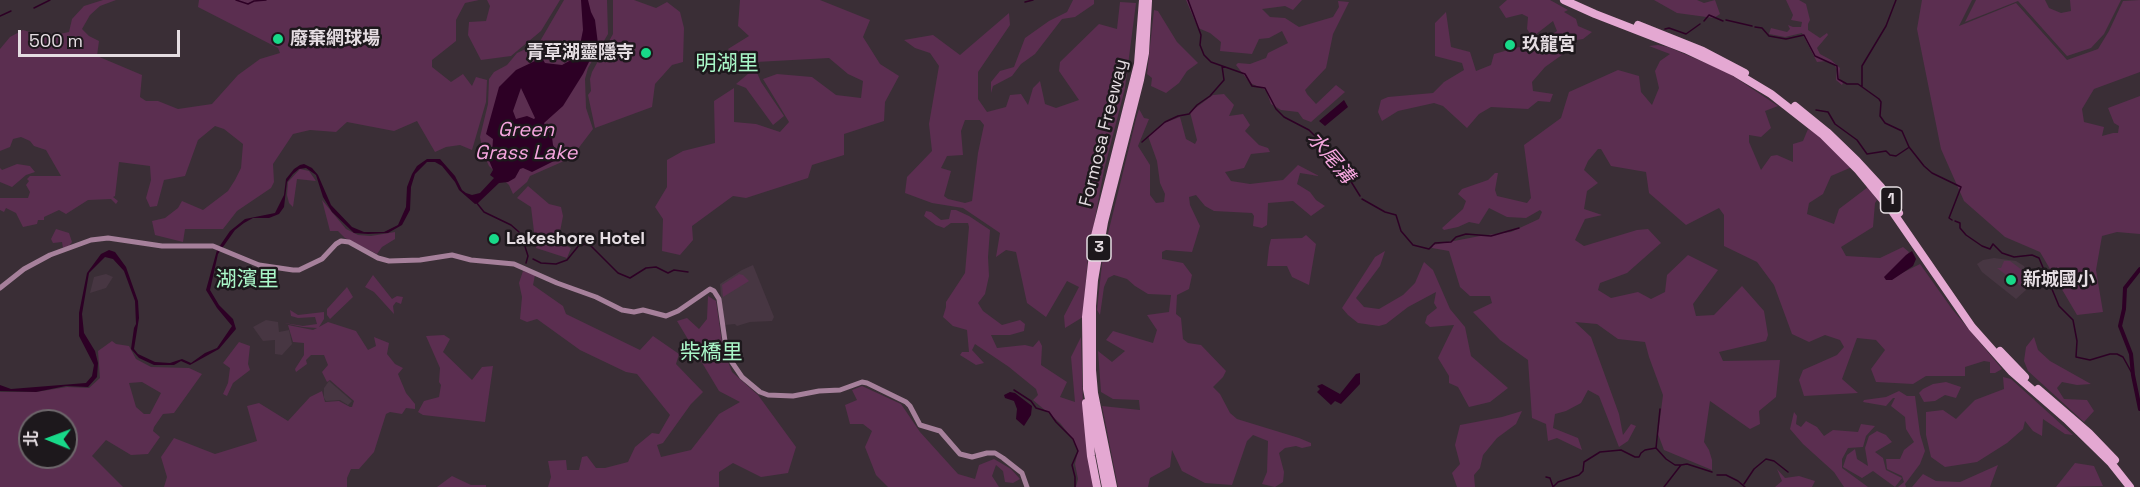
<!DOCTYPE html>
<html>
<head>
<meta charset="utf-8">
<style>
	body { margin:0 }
	#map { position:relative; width:2140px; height:487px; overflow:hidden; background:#3a2e36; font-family:"Space Grotesk","Noto Sans TC",sans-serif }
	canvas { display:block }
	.north { position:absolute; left:18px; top:409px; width:60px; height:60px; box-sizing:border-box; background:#1d181c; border:2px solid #6d676b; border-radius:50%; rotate:271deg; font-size:16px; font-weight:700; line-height:24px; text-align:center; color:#e5dde2 }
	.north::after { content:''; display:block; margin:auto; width:21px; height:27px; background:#18d989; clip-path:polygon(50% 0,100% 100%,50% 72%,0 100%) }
	.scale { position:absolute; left:18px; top:30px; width:162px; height:27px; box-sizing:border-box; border:3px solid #e5dde2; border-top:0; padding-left:8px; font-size:18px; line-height:21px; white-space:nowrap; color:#e5dde2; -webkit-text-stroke:4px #1d181c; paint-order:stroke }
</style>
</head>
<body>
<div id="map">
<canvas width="2140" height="487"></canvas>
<div class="north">北</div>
<div class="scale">500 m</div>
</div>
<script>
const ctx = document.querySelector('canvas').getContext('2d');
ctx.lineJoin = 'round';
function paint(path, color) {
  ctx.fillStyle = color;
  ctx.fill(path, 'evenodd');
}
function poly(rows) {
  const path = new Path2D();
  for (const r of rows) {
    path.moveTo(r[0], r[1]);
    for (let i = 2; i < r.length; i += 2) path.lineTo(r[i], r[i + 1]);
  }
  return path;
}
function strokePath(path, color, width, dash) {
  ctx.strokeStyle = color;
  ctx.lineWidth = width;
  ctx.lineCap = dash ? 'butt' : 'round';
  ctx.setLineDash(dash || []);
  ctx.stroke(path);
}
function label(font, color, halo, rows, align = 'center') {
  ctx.font = font + ' "Space Grotesk","Noto Sans TC",sans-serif';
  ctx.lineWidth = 5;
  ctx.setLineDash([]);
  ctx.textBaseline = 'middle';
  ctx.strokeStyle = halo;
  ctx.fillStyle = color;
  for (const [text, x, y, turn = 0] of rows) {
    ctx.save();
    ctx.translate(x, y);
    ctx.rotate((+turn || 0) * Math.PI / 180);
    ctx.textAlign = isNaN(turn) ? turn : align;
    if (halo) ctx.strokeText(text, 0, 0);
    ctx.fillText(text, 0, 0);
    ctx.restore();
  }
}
const built = poly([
	[1994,258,2016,261,2024,266,2031,282,2026,290,2016,299,1982,272,1977,264,1983,260],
	[753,265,774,317,772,321,750,322,737,326,735,324,724,325,720,284,742,270],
	[106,274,113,277,106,288,90,293,94,277],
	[266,320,278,322,279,332,289,330,292,344,282,355,275,354,275,340,263,341,253,327],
	[329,381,352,401,348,405,340,400,326,401,324,398,324,388]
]);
const green = poly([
	[103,0,116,0,100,6,90,15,82,29,89,36,99,41,97,56,142,75,140,97,146,101,158,101,178,109,212,104,238,75,260,59,280,53,278,48,198,7,199,0,479,0,465,3,456,20,456,41,432,60,432,67,451,82,463,74,472,86,476,77,487,80,486,102,472,150,460,145,446,147,435,152,417,121,394,131,347,122,336,132,310,130,293,134,273,164,274,182,271,188,237,211,223,229,185,229,183,242,155,235,152,221,165,218,178,208,182,201,203,210,228,191,235,180,241,168,243,144,224,129,215,126,198,140,185,176,164,180,157,206,150,207,146,198,151,180,150,166,119,162,115,196,113,197,118,201,116,204,111,199,88,200,66,214,59,210,44,217,44,220,38,220,37,224,23,227,16,213,6,208,4,212,0,210,0,198,28,198,30,192,26,185,29,181,27,179,30,176,61,176,46,150,34,146,30,141,21,137,13,139,10,147,0,151,0,49,10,37,23,30,46,37,69,32,72,19,84,6],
	[487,0,560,0,541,31,511,56,481,60,468,35,469,22,486,21,490,6],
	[564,0,607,0,608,34,588,68,585,79,586,108,593,129,571,158,530,176,527,182,513,194,509,185,489,166,483,153,480,137,488,104,489,79,494,72,507,65,517,53,539,43],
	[613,0,634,0,656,8,667,2,680,12,684,28,683,62,672,65,655,84,652,107,595,128,588,95,591,91,590,79,592,72,613,34],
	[740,0,820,0,870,20,863,37,880,64,899,76,885,102,884,121,844,134,844,155,812,165,808,178,746,198,733,196,692,226,693,240,680,255,662,251,663,219,655,207,667,187,667,160,683,151,715,143,714,101,734,88,734,122,756,124,780,132,789,122,763,79,777,74,812,77,836,95,861,98,863,81,848,74,829,58,738,63,728,49,749,36,738,26],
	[1073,0,1094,0,1094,4,1075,17,1062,19,1035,54,1021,64,1012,76,993,86,991,93,991,82,1000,71,1014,67,1025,38,1049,21,1067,12],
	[1186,0,1302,0,1293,10,1285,6,1262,9,1270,17,1285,18,1299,27,1333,17,1339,7,1338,1,1349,2,1333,34,1326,68,1305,90,1307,94,1316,104,1336,85,1345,92,1311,122,1303,119,1298,112,1281,110,1271,104,1266,90,1250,83,1236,65,1238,63,1250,64,1266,58,1268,53,1288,43,1282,31,1269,38,1259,39,1252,54,1220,51,1221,42,1210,33,1198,28],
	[1507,0,1550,0,1568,10,1564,12,1576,19,1578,26,1592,32,1583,39,1571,41,1566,52,1545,67,1532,82,1533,91,1553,94,1550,102,1538,101,1528,109,1491,107,1479,114,1467,128,1443,106,1434,103,1398,111,1382,121,1378,112,1381,100,1388,97,1433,93,1444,82,1464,70,1462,63,1435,56,1435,23,1446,12,1451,47,1470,52,1476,71,1491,65,1494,54,1544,40,1557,31,1553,21,1535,35,1531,35,1527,29,1528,17,1522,14,1506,18,1499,7],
	[1654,0,1697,0,1704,3,1715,0,1720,14,1714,18,1677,13],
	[1786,0,1799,0,1806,4,1810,20,1808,24,1808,30,1820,38,1827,33,1828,35,1817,48,1820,54,1831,60,1840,68,1839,78,1843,83,1842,85,1836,80,1837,70,1834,64,1826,61,1817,62,1802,33,1785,37,1769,34,1771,28,1787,32,1790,29,1788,25,1793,27,1801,27,1802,22,1791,20,1793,15],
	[1922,0,1972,0,1959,26,2016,3,2067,60,2098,49,2109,31,2123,1,2140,0,2140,72,2094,89,2082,109,2084,122,2104,127,2102,136,2113,133,2118,133,2119,126,2114,123,2108,108,2140,96,2140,234,2117,232,2102,236,2096,270,2103,312,2077,315,2040,252,2005,237,1964,201,1941,149,1917,29],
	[1976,0,2045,0,2049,8,2061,13,2071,11,2070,0,2121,0,2104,34,2091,48,2067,56,2018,1,1965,22],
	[1120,2,1136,3,1125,88,1104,170,1088,256,1083,317,1065,328,1064,316,1079,287,1067,281,1046,317,1027,303,1016,252,1006,250,996,257,1000,233,963,208,932,203,905,193,907,177,932,151,929,124,939,66,930,53,915,48,904,40,933,35,960,55,1009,13,1010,25,978,72,978,99,987,112,1006,107,1010,95,1021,94,1028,105,1033,88,1040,81,1045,104,1056,108,1079,100,1059,71,1060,62,1099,24,1117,29],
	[965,120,980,120,984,125,978,153,972,201,965,203,948,199,944,196,951,171,941,168,947,156,963,155,961,131],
	[1154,10,1158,11,1177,42,1198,63,1187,71,1179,83,1166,93,1151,86,1152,78,1147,74],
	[1658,45,1668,47,1727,72,1778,106,1765,111,1771,128,1761,137,1749,135,1749,142,1761,170,1771,156,1777,155,1793,162,1793,144,1803,141,1808,129,1817,134,1852,167,1831,176,1823,194,1809,203,1807,214,1834,224,1839,209,1868,187,1877,200,1875,203,1873,227,1841,247,1846,256,1880,258,1903,247,1909,252,1896,270,1900,274,1920,264,1952,309,2002,369,1995,373,1990,373,1990,362,1984,361,1965,367,1965,376,1926,376,1913,384,1876,382,1871,369,1885,350,1876,340,1857,338,1842,379,1858,393,1804,396,1799,380,1803,370,1837,355,1844,347,1840,340,1825,335,1809,342,1792,334,1774,285,1757,262,1724,246,1724,215,1719,208,1686,225,1649,193,1646,172,1611,166,1601,149,1598,149,1588,161,1584,170,1598,183,1587,191,1584,209,1602,215,1585,219,1575,240,1584,246,1637,230,1648,229,1661,243,1627,273,1600,283,1598,290,1611,298,1638,292,1651,299,1665,292,1667,275,1688,255,1718,270,1693,304,1696,316,1714,315,1742,286,1764,311,1768,335,1766,341,1719,352,1723,361,1780,360,1776,397,1759,411,1760,424,1750,429,1710,401,1704,442,1709,450,1712,460,1712,470,1664,450,1658,434,1663,395,1649,357,1645,342,1618,339,1597,324,1575,322,1591,337,1619,414,1623,435,1631,424,1636,426,1628,441,1619,447,1599,396,1588,390,1581,403,1566,411,1555,414,1553,428,1578,438,1582,450,1557,438,1548,441,1546,424,1532,418,1528,360,1500,340,1473,312,1492,303,1490,296,1470,296,1460,287,1449,251,1432,248,1433,245,1480,236,1511,232,1539,219,1542,212,1540,210,1526,218,1507,217,1489,208,1479,224,1469,222,1458,227,1444,230,1442,228,1463,209,1466,201,1458,194,1462,189,1488,180,1495,173,1498,173,1495,190,1497,196,1527,203,1531,198,1524,145,1561,118,1569,92,1618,70,1639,76,1641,92,1652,105,1659,88,1655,71,1660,61,1670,54,1649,46],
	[755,68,761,82,784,116,773,125,746,88,736,84],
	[1224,94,1234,105,1229,116,1243,114,1250,125,1245,131,1259,145,1268,148,1270,152,1251,154,1244,168,1225,172,1231,181,1250,184,1283,180,1298,165,1319,176,1300,173,1297,184,1310,192,1316,200,1325,206,1311,216,1293,201,1268,203,1267,225,1262,228,1253,226,1254,216,1252,213,1214,211,1205,206,1196,195,1189,197,1190,205,1200,226,1192,252,1166,250,1162,252,1162,259,1183,263,1192,275,1189,289,1177,295,1176,314,1181,318,1183,339,1188,343,1201,345,1226,371,1223,377,1213,387,1220,394,1230,413,1237,419,1299,438,1311,443,1311,446,1302,448,1296,446,1285,448,1279,453,1284,472,1283,482,1275,487,1262,484,1267,472,1268,441,1253,435,1247,441,1232,485,1205,483,1182,471,1172,450,1170,467,1150,478,1148,487,1118,487,1102,406,1140,410,1139,400,1113,399,1101,392,1098,351,1112,362,1125,351,1106,340,1113,331,1153,343,1157,330,1147,315,1169,312,1171,295,1148,294,1135,286,1127,279,1114,275,1108,278,1104,287,1100,315,1097,310,1103,254,1136,119,1139,109,1144,118,1149,119,1138,146,1150,165,1150,195,1156,203,1164,202,1165,194,1160,183,1157,161,1148,136,1164,123,1180,117,1186,139,1195,144,1197,140,1190,112,1213,95],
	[17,164,30,166,35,172,26,175,12,187,0,182,0,168,2,170],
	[300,169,309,171,316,181,297,179,293,207,289,203,287,195,288,182],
	[528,186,549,204,561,207,563,216,558,242,571,248,567,258,536,248,531,207,517,198],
	[322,200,346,229,358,235,371,236,395,232,395,239,382,247,377,254,345,238,338,231,330,231],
	[951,210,956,210,969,216,990,230,988,257,989,276,985,294,978,303,983,311,1002,325,1020,320,1025,324,1024,331,1010,335,991,335,997,348,1025,345,1033,347,1039,340,1042,346,1041,365,1067,382,1060,397,1075,402,1071,357,1081,337,1083,405,1094,487,1076,487,1078,479,1075,464,1078,451,1072,438,1060,423,1033,400,1038,395,1036,389,1009,367,975,344,972,350,984,363,976,365,960,355,962,352,969,352,967,330,953,326,943,317,946,307,946,302,965,273,969,227,968,223,951,223,944,228,936,225,924,216,926,211,931,212,941,220,949,219],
	[56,229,69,233,72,242,69,246,63,248,62,242,53,243,51,239],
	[1306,235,1316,244,1309,285,1292,277,1287,266,1267,266,1269,247,1271,239,1302,238],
	[1385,251,1380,266,1356,298,1364,307,1379,309,1403,295,1415,283,1424,262,1433,270,1450,309,1465,327,1471,356,1508,388,1490,402,1469,407,1458,387,1449,383,1449,376,1438,358,1454,325,1430,327,1425,323,1427,316,1437,308,1434,303,1436,292,1408,307,1386,324,1379,326,1358,323,1348,315,1342,308,1375,257],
	[2004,261,2010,261,2026,273,2025,281,2021,284,2024,287,2023,288,1997,268,2001,268],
	[523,271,535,275,533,285,563,306,566,314,640,350,653,336,679,354,676,364,703,392,691,404,663,443,657,445,661,457,691,450,719,414,740,402,719,391,677,321,687,318,699,329,707,319,708,296,716,301,723,349,732,372,758,395,796,447,788,473,761,477,733,463,719,472,719,487,548,487,551,477,548,461,566,460,567,470,579,470,582,457,587,456,596,468,605,468,628,462,635,447,652,433,659,434,670,415,637,374,626,372,580,350,537,319,527,322,520,319,522,297,519,283],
	[739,274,743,275,749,281,723,297,722,285],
	[373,275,392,299,397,296,403,297,401,304,396,302,393,306,394,314,374,292,365,287],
	[347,287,353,297,330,319,327,315,327,309],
	[290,310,298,315,324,312,324,319,319,327,328,322,356,331,368,350,376,346,374,337,389,343,387,354,395,364,403,368,398,374,406,393,415,404,415,409,406,408,402,414,390,412,386,414,374,452,359,469,351,469,347,478,347,487,164,487,167,477,161,457,174,438,215,454,257,441,247,406,259,403,288,421,310,397,322,391,325,402,339,401,350,407,352,407,354,401,330,380,327,382,322,372,328,365,324,355,311,355,306,360,307,364,296,372,295,369,304,355,304,343,293,342,288,325,313,330,317,328,303,327,284,323,303,326,317,324,315,317,298,318,291,316],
	[444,335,450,339,443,352,472,380,482,367,493,366,485,422,423,415,418,412,424,401,439,397,441,385,439,382,440,368,426,336],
	[2034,337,2038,350,2050,361,2091,384,2077,385,2062,382,2057,388,2064,399,2087,400,2094,411,2084,422,2028,371,2024,361,2026,347],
	[112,341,116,344,129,346,136,359,151,367,189,368,202,374,174,413,163,414,154,427,153,431,160,437,148,454,131,455,106,440,92,456,123,487,0,487,0,392,36,392,67,387,89,388,100,378,98,351],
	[142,382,161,393,150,414,144,414,136,407,129,383],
	[30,421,66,421,66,457,30,457],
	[239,342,250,346,248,364,250,370,233,383,227,396,223,394,228,383,230,368,223,363],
	[2003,377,2011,379,2073,435,2065,434,2043,419,2042,436,2033,431,2025,421,2023,429,2007,443,1977,462,1945,467,1931,457,1926,435,1926,412,1943,410,1956,419,1975,400,2004,389],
	[1946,382,1961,387,1956,398,1945,395,1935,401,1924,402,1919,393,1923,389,1933,384],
	[862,386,901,404,920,432,958,474,975,479,979,465,994,459,1011,469,1020,479,1013,483,1005,482,1003,471,996,465,992,476,999,487,888,487,876,475,865,447,872,431,863,424,850,424,845,405,857,400,852,390],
	[1899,391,1907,396,1915,396,1920,434,1925,451,1920,464,1905,484,1906,487,1898,487,1904,482,1902,476,1887,469,1886,459,1900,459,1904,450,1914,442,1906,429,1905,417,1891,406,1895,398,1893,398,1886,406,1863,402,1864,400,1886,397],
	[1522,411,1516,424,1497,438,1483,455,1480,468,1474,475,1475,487,1457,487,1452,473,1460,464,1455,445,1460,425,1502,417],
	[1794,412,1797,416,1796,424,1801,427,1806,421,1817,427,1824,436,1833,430,1858,432,1861,424,1875,426,1866,436,1863,447,1848,448,1842,459,1842,468,1868,487,1844,487,1834,472,1803,444,1790,429],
	[1877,431,1886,435,1892,442,1875,452,1883,458,1886,470,1902,478,1895,487,1873,471,1862,478,1843,467,1847,455,1855,449,1857,459,1868,466,1865,448,1869,436],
	[2075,463,2094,466,2103,486,2056,487],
	[1998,465,1990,487,1912,487,1923,474,1936,481,1960,482],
	[1777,469,1785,478,1799,476,1815,481,1812,487,1775,487,1782,481],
	[452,476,471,485,486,485,486,487,437,487]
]);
const water = poly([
	[581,0,588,0,591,12,595,20,598,44,583,74,563,106,544,123,552,137,553,145,560,158,532,172,523,168,520,169,515,178,508,182,499,183,478,203,475,204,459,190,455,182,442,166,435,162,427,162,415,174,411,187,410,210,402,225,388,233,368,234,354,233,332,212,323,197,316,175,306,168,299,169,293,174,287,182,284,207,279,214,269,218,253,218,244,223,235,230,218,254,210,290,219,305,233,319,236,329,219,349,190,365,181,361,174,365,154,365,139,358,131,349,134,328,136,324,135,301,124,271,113,259,105,257,89,273,82,314,84,333,95,351,98,363,97,377,88,387,66,386,36,392,0,391,0,385,11,389,86,383,92,376,94,365,79,336,79,313,87,273,101,254,109,250,115,252,126,267,138,301,139,318,134,349,138,354,155,362,170,363,182,359,191,363,205,353,217,348,232,326,217,308,206,290,217,250,230,231,245,219,275,213,284,195,286,179,294,169,300,165,304,164,312,168,318,175,331,205,352,227,364,232,384,232,398,225,406,207,407,187,412,174,417,166,427,159,440,159,455,176,462,190,466,193,472,195,480,193,494,178,490,175,493,170,488,158,492,153,493,139,486,134,499,87,516,70,535,61,538,57,541,56,545,63,562,65,571,60,579,50,583,30],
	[521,88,535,118,534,119,527,116,516,119,513,111],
	[1344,100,1348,107,1325,126,1319,121],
	[1912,251,1916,259,1913,266,1892,280,1886,280,1884,277,1906,255],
	[1360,373,1360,384,1341,404,1335,401,1331,405,1317,392,1320,389,1317,386,1322,384,1340,394,1356,374],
	[1010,392,1015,393,1032,406,1031,415,1024,426,1016,419,1017,409,1014,401,1005,398,1004,395]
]);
const stream = poly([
	[236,0,248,4,254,1,266,0],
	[1188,0,1201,35,1200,45,1204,55,1211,62,1245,74,1252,86,1265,88,1276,109,1284,117,1309,130,1329,150,1342,167,1360,196],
	[1025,2,1033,0],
	[34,8,50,0],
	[0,16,11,11],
	[1726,20,1752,26],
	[1704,21,1709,15,1723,21],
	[1755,27,1762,28,1769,36,1786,39,1804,35,1815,56,1837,66,1838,79,1847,84,1858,84,1879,99,1881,102,1880,116,1885,123,1902,131,1909,147,1924,166,1932,173,1961,187,1949,218,1952,220],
	[1665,29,1669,28,1686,34,1700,24],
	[1862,86,1862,66,1886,26,1896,0],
	[1816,110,1828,112,1835,124,1857,140,1867,154,1886,151,1890,155,1896,156,1908,148],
	[1142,142,1165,122,1178,116,1189,114,1197,105,1210,96,1224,80,1222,66],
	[1362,199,1385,212,1396,215,1401,231,1413,245,1429,249,1435,243,1451,242,1456,237,1466,234,1491,236,1519,228],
	[476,202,484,212,511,225,519,232],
	[1955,221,1960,223,1960,228,1966,235,1982,246,1990,249,1993,244,2002,253,2014,257,2032,255,2039,258,2059,306,2073,320,2077,341,2076,357,2090,360,2110,354,2117,354,2123,357,2133,375],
	[522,237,528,256,526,263],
	[533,259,541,263,556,264,567,260,580,244,590,245,618,273,630,278,646,268,656,267,668,273,674,270,688,272],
	[1014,390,1031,401,1036,408,1049,412,1056,422,1073,439,1078,451,1072,465,1075,477,1075,487],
	[1660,409,1656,448,1666,459,1675,465,1681,465],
	[1717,475,1726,475,1738,481,1745,487],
	[1546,477,1550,478,1553,487,1558,482,1579,475,1583,471,1584,462,1600,452,1621,450,1635,457,1639,457,1641,453,1645,450,1656,448],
	[1744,484,1754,469,1766,459,1774,461,1788,472],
	[1664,487,1681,465,1687,464,1712,472]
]);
const river = poly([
	[2140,269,2125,288,2124,309,2120,326,2131,354,2133,375,2140,409]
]);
const secondary = poly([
	[0,288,24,269,50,255,91,240,108,238,162,246,213,246,259,265,293,270,299,270,322,259,336,244,341,241,349,242,378,258,389,261,420,260,452,255,471,260,514,264,557,283,596,297,622,310,634,312,643,310,666,316,678,311,710,289,714,291,719,299,727,355,742,377,760,392,768,395,793,396,819,391,840,390,862,382,867,383,906,402,910,406,920,425,940,431,960,454,972,457,987,453,995,453,1003,458,1022,473,1027,487]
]);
const motorway = poly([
	[1564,0,1595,14,1685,49,1736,73,1771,94,1822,134,1858,170,1892,211,1972,327,2012,372,2066,419,2111,463,2130,487],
	[1638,25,1703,51,1745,73],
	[1795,106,1827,132,1857,161,1881,187,1899,213],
	[2000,351,2025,377],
	[2038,389,2089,433,2115,460],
	[1086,403,1091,456,1097,487],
	[1106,487,1087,389,1086,317,1095,236,1138,64,1143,0],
	[1113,487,1094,393,1092,370,1092,306,1094,280,1104,222,1140,80,1145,53,1148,1]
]);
const markers = [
	[278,39,6,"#18d989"],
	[1510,45,6,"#18d989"],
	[646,53,6,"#18d989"],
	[494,239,6,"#18d989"],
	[2011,280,6,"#18d989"]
];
const shields = [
	[1891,200,21],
	[1099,248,24]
];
const shieldNames = [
	["1",1891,200],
	["3",1099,248]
];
const poiNames = [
	["廢棄網球場",290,39],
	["玖龍宮",1522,45],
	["青草湖靈隱寺",634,53,"right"],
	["Lakeshore Hotel",506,239],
	["新城國小",2023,280]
];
const streetNames = [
	["Formosa Freeway",1104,133,-76]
];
const waterNames = [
	["Green",526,131],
	["Grass Lake",526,154],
	["水尾溝",1330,158,50]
];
const quarterNames = [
	["明湖里",727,64],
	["湖濱里",247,280],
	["柴橋里",711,353]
];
paint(built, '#473642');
paint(green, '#5b2e50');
paint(water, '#2d0025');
strokePath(stream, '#2d0025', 1.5);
strokePath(river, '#2d0025', 4);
strokePath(secondary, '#a6809b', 5);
strokePath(motorway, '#e4a8d2', 8);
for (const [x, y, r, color] of markers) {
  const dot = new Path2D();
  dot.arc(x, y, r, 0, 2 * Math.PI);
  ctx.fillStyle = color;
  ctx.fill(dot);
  strokePath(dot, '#1d181c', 2);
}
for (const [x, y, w] of shields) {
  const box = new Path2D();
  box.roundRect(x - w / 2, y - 13, w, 26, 4.5);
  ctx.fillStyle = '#1d181c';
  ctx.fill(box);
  strokePath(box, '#e5dde2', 1.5);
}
label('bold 16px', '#e5dde2', null, shieldNames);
label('bold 18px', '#e5dde2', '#1d181c', poiNames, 'left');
label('18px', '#e5dde2', '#1d181c', streetNames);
label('italic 20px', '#f6a6df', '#1d181c', waterNames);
label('21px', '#a9f7c8', '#1d181c', quarterNames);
</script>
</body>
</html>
